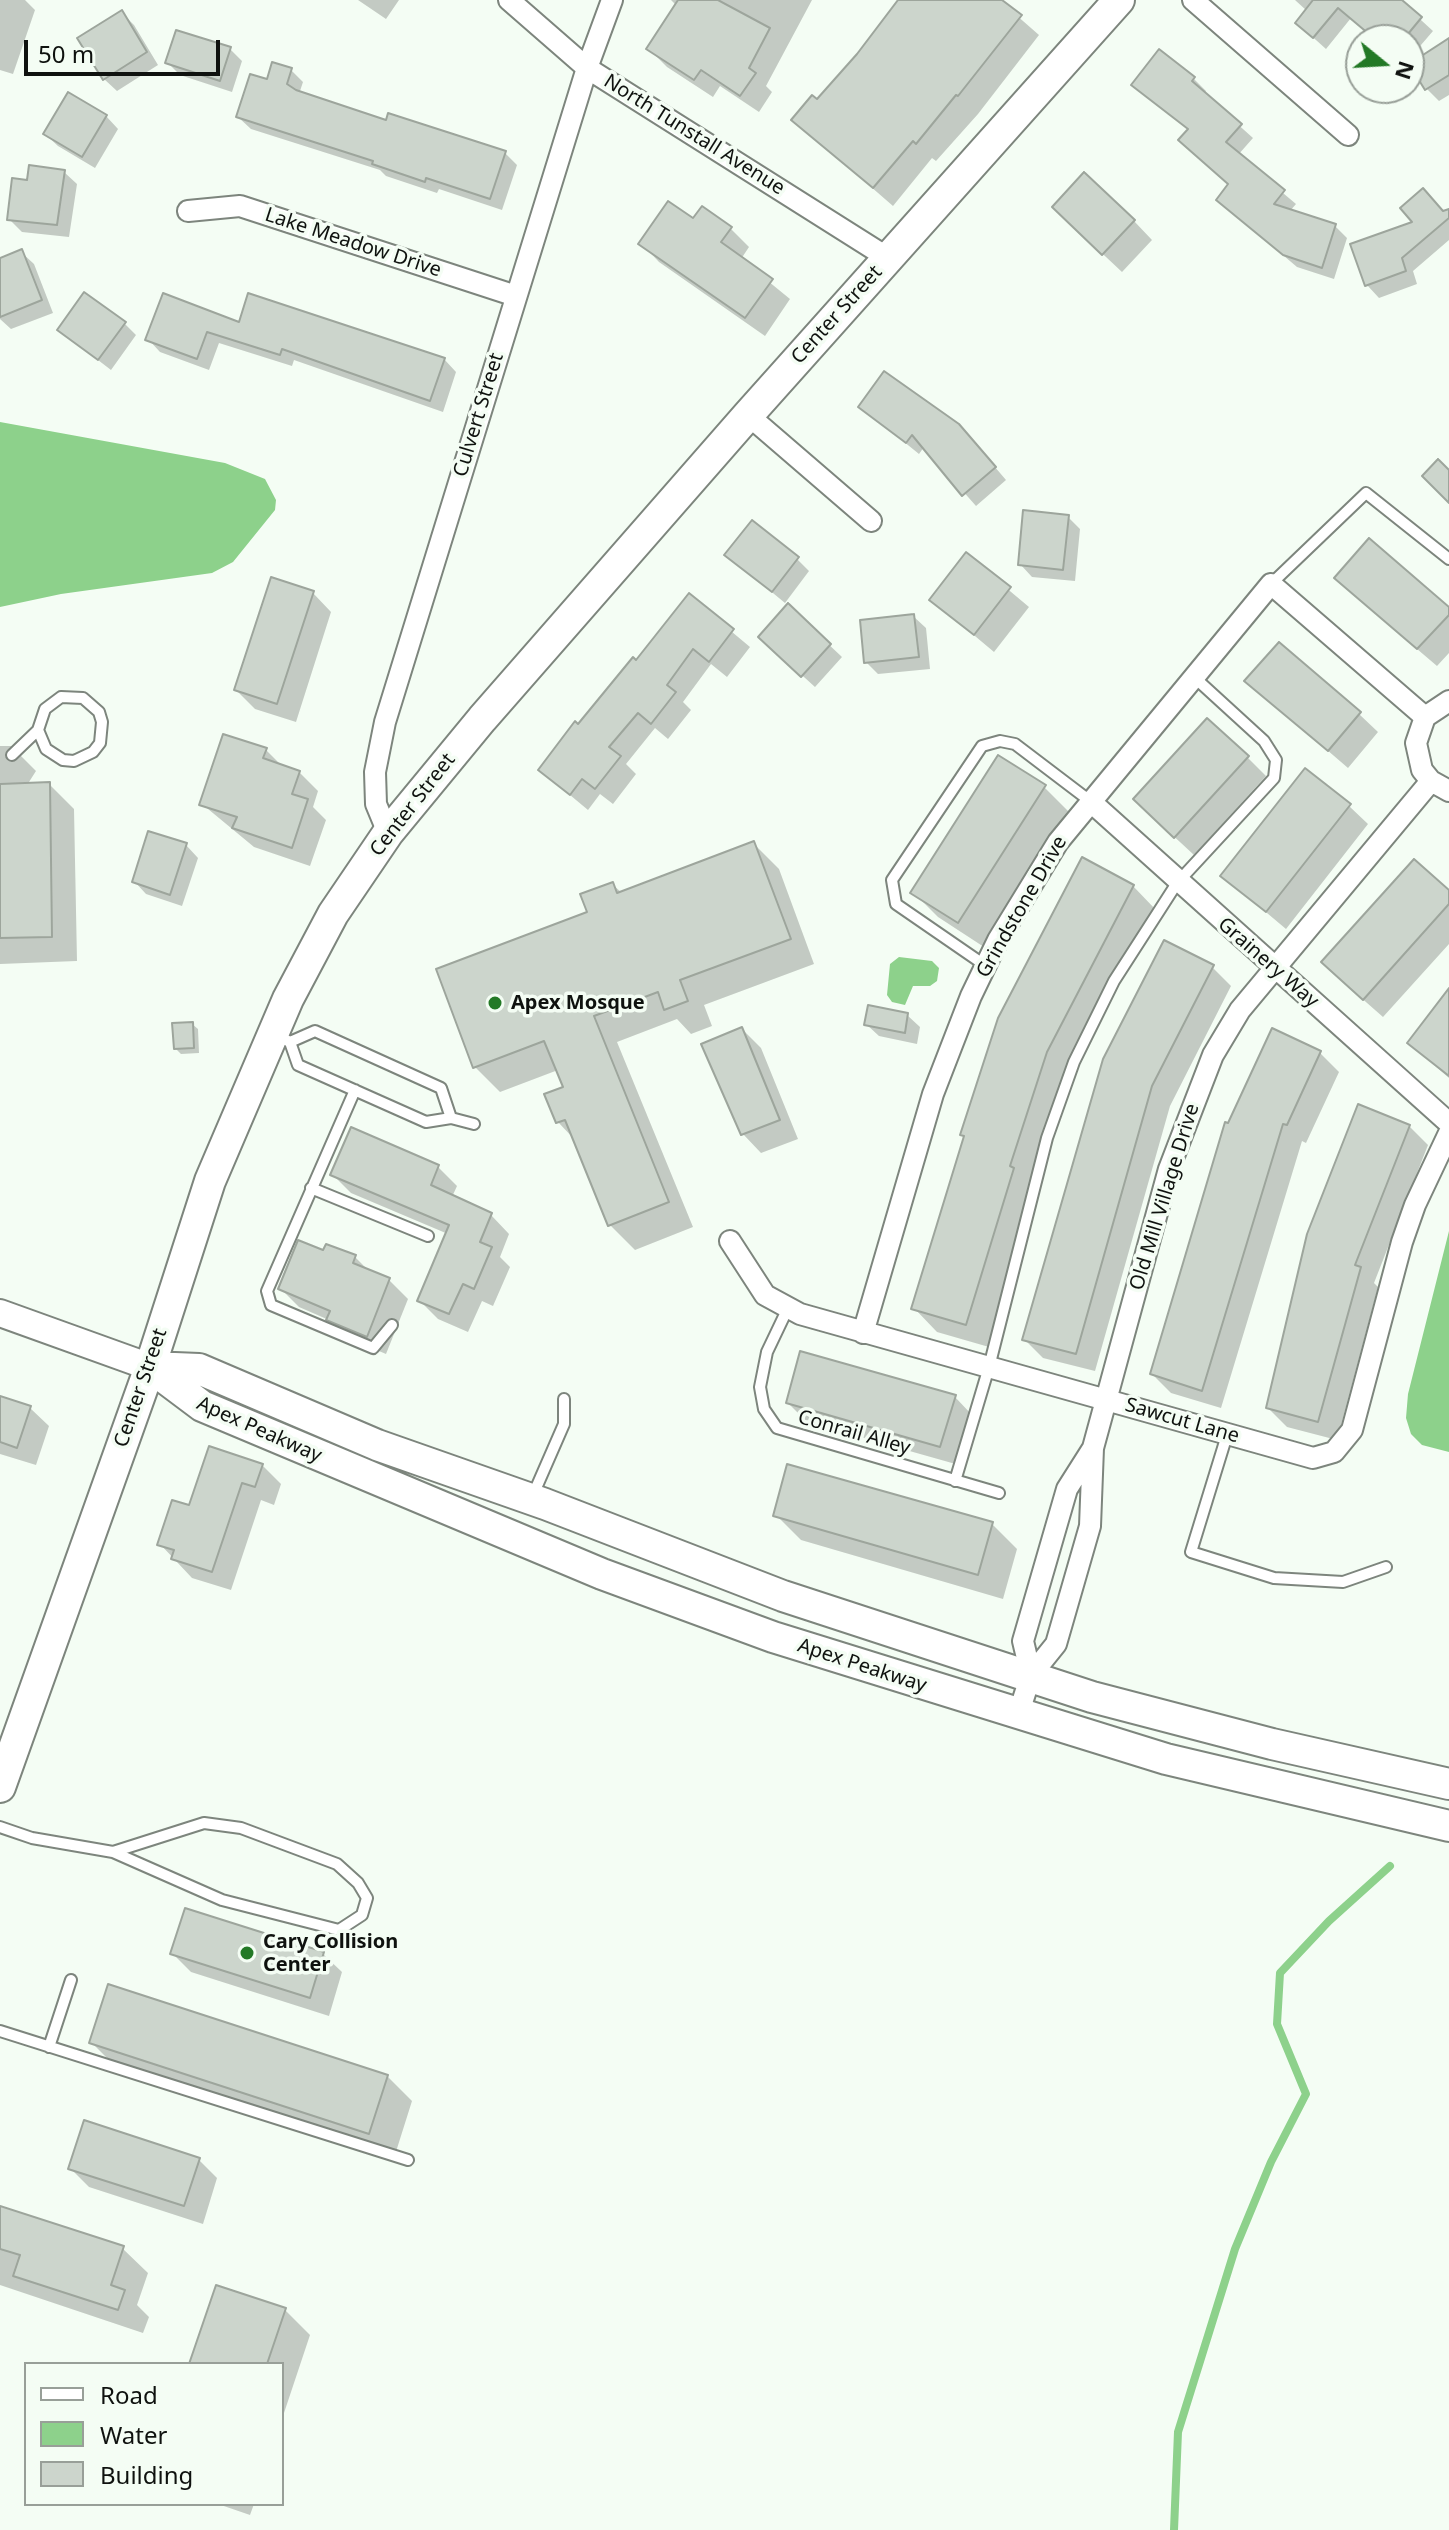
<!DOCTYPE html>
<html>
<head>
<meta charset="utf-8">
<style>
	body { margin:0 }
	#map { position:relative; width:1449px; height:2530px; overflow:hidden; background:#f4fdf4; font-family:"Noto Sans",sans-serif }
	canvas { display:block }
	.legend { position:absolute; left:24px; top:2362px; width:260px; height:144px; box-sizing:border-box; background:#f4fdf4; border:2px solid #989f98; margin:0; padding:10px 14px; list-style:none; font-size:24px; color:#0f120f }
	.legend li { display:flex; align-items:center; gap:16px; height:40px }
	.legend b { width:40px; border:2px solid #989f98 }
	.north { position:absolute; left:1345px; top:24px; width:80px; height:80px; box-sizing:border-box; background:#f4fdf4; border:2px solid #989f98; border-radius:50%; rotate:108deg; font-size:22px; font-weight:700; line-height:32px; text-align:center; color:#0f120f }
	.north::after { content:''; display:block; margin:auto; width:28px; height:36px; background:#237926; clip-path:polygon(50% 0,100% 100%,50% 72%,0 100%) }
	.scale { position:absolute; left:24px; top:40px; width:196px; height:36px; box-sizing:border-box; border:4px solid #0f120f; border-top:0; padding-left:10px; font-size:24px; line-height:28px; white-space:nowrap; color:#0f120f; -webkit-text-stroke:6px #f4fdf4; paint-order:stroke }
</style>
</head>
<body>
<div id="map">
<canvas width="1449" height="2530"></canvas>
<ul class="legend">
<li><b style="height:10px;background:#fff"></b>Road</li>
<li><b style="height:22px;background:#8dd18b"></b>Water</li>
<li><b style="height:22px;background:#ccd5cc"></b>Building</li>
</ul>
<div class="north">N</div>
<div class="scale">50 m</div>
</div>
<script>
const ctx = document.querySelector('canvas').getContext('2d');
ctx.lineJoin = 'round';
function paint(path, color) {
  ctx.fillStyle = color;
  ctx.fill(path, 'evenodd');
}
function poly(rows) {
  const path = new Path2D();
  for (const r of rows) {
    path.moveTo(r[0], r[1]);
    for (let i = 2; i < r.length; i += 2) path.lineTo(r[i], r[i + 1]);
  }
  return path;
}
function strokePath(path, color, width, dash) {
  ctx.strokeStyle = color;
  ctx.lineWidth = width;
  ctx.lineCap = dash ? 'butt' : 'round';
  ctx.setLineDash(dash || []);
  ctx.stroke(path);
}
function label(font, color, halo, rows, align = 'center') {
  ctx.font = font + ' "Noto Sans",sans-serif';
  ctx.lineWidth = 7;
  ctx.setLineDash([]);
  ctx.textBaseline = 'middle';
  ctx.strokeStyle = halo;
  ctx.fillStyle = color;
  for (const [text, x, y, turn = 0] of rows) {
    ctx.save();
    ctx.translate(x, y);
    ctx.rotate((+turn || 0) * Math.PI / 180);
    ctx.textAlign = isNaN(turn) ? turn : align;
    if (halo) ctx.strokeText(text, 0, 0);
    ctx.fillText(text, 0, 0);
    ctx.restore();
  }
}
const water = poly([
	[0,422,225,463,265,479,276,500,275,510,233,562,212,573,61,594,0,607],
	[899,957,932,961,939,968,937,981,930,986,913,986,905,1005,892,1002,887,995,890,964],
	[1449,1231,1449,1452,1422,1445,1411,1434,1406,1418,1408,1394]
]);
const shadow = poly([
	[0,0,25,0,35,10,13,74,0,70],
	[358,0,399,0,386,19],
	[671,0,812,0,766,86,772,92,759,112,720,86,713,97,667,67,649,49,677,6],
	[902,0,999,0,1039,35,978,114,936,161,932,158,893,206,794,120,817,102],
	[1295,0,1399,0,1433,31,1409,59,1409,40,1376,40,1351,18,1326,49,1297,23,1307,11],
	[122,13,134,25,158,65,117,91,104,79],
	[1449,48,1449,95,1439,101,1427,89],
	[230,49,242,61,232,92,180,75,167,62],
	[1159,52,1194,79,1206,91,1204,94,1253,138,1238,155,1296,204,1290,211,1335,226,1347,238,1334,279,1297,267,1218,200,1230,185,1189,130,1134,85],
	[291,70,303,82,299,94,387,122,505,153,517,165,502,210,439,189,437,193,386,176,380,170,251,129,238,117,268,82],
	[106,116,118,129,95,168,58,146,45,134],
	[64,172,77,184,69,237,22,232,9,219],
	[1449,211,1449,240,1413,271,1417,284,1379,298,1367,285],
	[694,221,731,229,749,247,741,259,790,299,765,336,659,262,641,243],
	[1134,221,1152,240,1122,272,1073,226],
	[21,252,34,264,53,313,11,329,0,319,0,260],
	[124,323,136,335,111,370,59,330],
	[240,325,444,359,456,372,443,412,294,360,292,366,219,343,209,370,160,352,148,339],
	[861,407,971,439,1006,480,976,506,924,447,919,454],
	[1068,517,1080,529,1075,581,1032,577,1020,564],
	[727,555,797,559,809,571,785,603],
	[967,555,1029,607,994,652,932,600],
	[313,593,331,612,296,722,255,709,236,690],
	[689,596,750,647,727,677,711,664,683,702,691,710,668,739,655,728,626,764,636,774,613,804,600,794,588,810,540,770,636,662],
	[1356,597,1449,610,1449,653,1437,666],
	[788,606,842,657,815,687,773,649],
	[913,616,926,628,930,669,878,674,866,662],
	[1247,681,1359,714,1378,732,1348,768],
	[0,746,11,746,36,771,29,782,32,785,49,784,74,809,77,961,0,964],
	[266,750,283,767,299,772,318,791,313,807,326,820,310,866,254,847,202,804],
	[1247,757,1266,776,1194,855,1154,818],
	[1044,787,1069,812,984,947,938,917,913,892],
	[1349,806,1368,824,1286,929,1223,876],
	[754,844,779,869,814,964,704,1005,712,1026,691,1034,677,1019,617,1042,693,1227,635,1250,610,1225,574,1139,558,1122,565,1088,558,1070,500,1092,475,1067,612,884,622,893],
	[186,845,198,858,182,906,146,894,134,881],
	[1133,886,1156,910,1070,1076,989,1347,937,1332,914,1308,965,1138,963,1135],
	[1449,893,1449,944,1383,1017,1342,981],
	[1212,967,1231,986,1170,1106,1095,1371,1043,1358,1024,1339,1105,1060],
	[1449,991,1449,1078,1409,1043],
	[907,1015,920,1027,917,1044,879,1036,866,1024],
	[192,1024,198,1029,199,1053,181,1054,175,1048],
	[742,1029,761,1048,798,1139,761,1153,743,1134],
	[1320,1053,1339,1072,1306,1143,1302,1141,1221,1408,1171,1393,1152,1374],
	[1409,1126,1428,1145,1374,1283,1378,1287,1337,1440,1287,1427,1268,1408],
	[438,1167,457,1186,452,1197,491,1215,509,1234,500,1257,510,1267,493,1306,482,1301,468,1332,438,1319,419,1300,448,1234,351,1193,332,1174],
	[324,1253,355,1257,370,1272,389,1280,408,1299,386,1354,348,1338,329,1320,299,1307,280,1288],
	[955,1397,973,1416,959,1465,807,1422,788,1403],
	[0,1398,30,1408,49,1426,36,1465,0,1454],
	[262,1465,281,1484,274,1505,261,1500,231,1590,192,1578,160,1544,190,1508],
	[776,1515,992,1524,1017,1549,1003,1599,801,1540],
	[173,1954,323,1954,342,1972,329,2016,191,1972],
	[91,2042,387,2076,412,2101,394,2158,116,2067],
	[199,2160,217,2178,203,2224,89,2187,70,2168],
	[0,2209,122,2248,148,2273,137,2305,149,2317,143,2333,0,2285],
	[285,2310,310,2335,282,2419,282,2364,191,2364],
	[218,2504,254,2504,250,2515]
]);
const stream = poly([
	[1174,2530,1178,2432,1235,2249,1271,2162,1306,2094,1277,2024,1280,1973,1329,1921,1390,1866]
]);
const building = poly([
	[678,0,718,0,770,28,749,68,756,73,740,96,701,70,694,80,646,49,678,0],
	[898,0,1002,0,1022,15,958,96,956,95,916,144,913,141,873,188,791,120,812,95,817,99,857,54,898,0],
	[1313,0,1402,0,1422,17,1403,40,1376,40,1338,8,1313,38,1295,23,1313,0],
	[122,10,147,52,103,80,77,38,122,10],
	[176,30,231,47,220,81,165,63,176,30],
	[1449,38,1449,75,1425,90,1409,64,1449,38],
	[1159,49,1195,77,1192,81,1242,124,1226,142,1285,190,1274,204,1336,224,1322,268,1283,255,1216,200,1228,184,1178,140,1188,129,1131,85,1159,49],
	[272,62,292,68,287,84,296,90,386,120,388,113,506,151,490,199,426,178,425,182,372,164,373,161,236,117,250,74,267,79,272,62],
	[68,92,107,115,82,157,43,134,68,92],
	[29,165,65,170,57,225,7,220,12,178,27,180,29,165],
	[1084,172,1135,220,1102,255,1052,207,1084,172],
	[1423,188,1443,211,1449,209,1449,218,1402,258,1406,271,1365,286,1350,244,1412,222,1400,208,1423,188],
	[668,201,693,218,702,206,732,227,721,242,773,279,745,318,638,244,668,201],
	[22,249,42,300,0,317,0,258,22,249],
	[84,292,126,322,98,360,57,330,84,292],
	[163,293,239,322,248,293,445,358,430,401,282,349,280,355,207,332,197,359,145,340,163,293],
	[884,371,959,424,996,467,962,496,912,435,906,443,858,407,884,371],
	[1438,459,1449,470,1449,503,1422,476,1438,459],
	[1023,510,1069,515,1063,570,1018,565,1023,510],
	[752,520,799,557,772,592,724,555,752,520],
	[1369,538,1449,607,1449,615,1417,649,1334,578,1369,538],
	[966,552,1011,587,974,635,929,600,966,552],
	[271,577,314,591,277,704,234,690,271,577],
	[689,593,734,629,709,662,693,649,667,685,676,692,651,724,638,713,609,747,621,756,595,789,582,779,570,795,538,770,575,721,578,724,633,657,636,660,689,593],
	[788,603,831,644,801,677,758,637,788,603],
	[914,614,919,657,864,663,860,620,914,614],
	[1279,642,1361,712,1328,751,1244,681,1279,642],
	[1207,718,1249,756,1174,838,1133,799,1207,718],
	[223,734,267,748,263,758,300,771,292,794,308,799,292,848,232,828,237,817,199,805,223,734],
	[998,755,1046,785,958,923,910,893,998,755],
	[1305,768,1351,804,1266,912,1220,876,1305,768],
	[50,782,52,937,0,938,0,784,50,782],
	[148,831,187,843,170,895,132,882,148,831],
	[754,841,791,939,680,980,688,1001,664,1010,658,992,594,1016,669,1202,608,1226,565,1120,556,1123,544,1094,563,1087,544,1041,473,1068,436,969,587,912,580,894,613,882,617,893,754,841],
	[1082,857,1134,885,1047,1052,1010,1166,1014,1168,966,1325,911,1309,964,1136,960,1135,998,1018,1082,857],
	[1414,859,1449,890,1449,904,1363,1000,1321,962,1414,859],
	[1164,940,1214,965,1152,1086,1076,1354,1022,1340,1103,1059,1164,940],
	[1449,988,1449,1076,1407,1043,1449,988],
	[868,1005,908,1013,905,1033,864,1025,868,1005],
	[193,1022,194,1048,174,1049,172,1023,193,1022],
	[742,1027,780,1120,741,1135,701,1044,742,1027],
	[1272,1028,1321,1051,1287,1125,1283,1124,1202,1391,1150,1374,1225,1122,1228,1123,1272,1028],
	[1358,1104,1410,1125,1355,1265,1361,1267,1318,1422,1266,1408,1307,1234,1358,1104],
	[351,1127,439,1165,431,1185,492,1213,480,1242,492,1247,474,1289,463,1284,449,1314,417,1301,449,1225,330,1175,351,1127],
	[298,1240,323,1250,326,1244,356,1255,353,1263,390,1278,367,1337,326,1320,330,1311,278,1289,298,1240],
	[800,1351,956,1395,940,1447,786,1403,800,1351],
	[0,1396,31,1406,17,1448,0,1442,0,1396],
	[209,1446,263,1464,255,1487,242,1483,212,1572,171,1559,174,1550,157,1545,172,1500,189,1505,209,1446],
	[787,1464,993,1522,978,1575,773,1516,787,1464],
	[185,1908,324,1952,310,1998,170,1954,185,1908],
	[108,1984,388,2075,369,2134,89,2043,108,1984],
	[84,2120,200,2158,184,2206,68,2169,84,2120],
	[0,2206,124,2246,111,2285,125,2290,118,2310,13,2276,20,2255,0,2249,0,2206],
	[216,2285,286,2308,267,2364,189,2364,216,2285]
]);
const service = poly([
	[1271,584,1366,493,1449,559],
	[12,755,38,730,45,709,61,697,83,698,99,712,102,722,100,743,93,752,74,761,63,760,46,749,38,730],
	[986,966,896,904,892,880,982,746,1000,741,1015,744,1090,801],
	[274,1034,290,1042,298,1065,426,1122,451,1118,441,1088,315,1031,290,1042],
	[355,1090,267,1291,271,1305,373,1348,392,1325],
	[451,1118,474,1124],
	[311,1188,428,1236],
	[788,1308,767,1352,760,1387,764,1409,777,1428,999,1493],
	[1227,1435,1191,1552,1274,1578,1343,1582,1386,1567],
	[955,1481,989,1367,1047,1138,1074,1062,1114,981,1177,883,1274,778,1276,760,1264,741,1194,677],
	[533,1495,564,1424,564,1399],
	[0,1827,32,1838,113,1852,222,1900,339,1930,362,1915,367,1898,358,1883,337,1864,241,1828,204,1823,113,1852],
	[0,2031,408,2160],
	[49,2047,71,1980]
]);
const minor = poly([
	[509,0,587,68,888,258],
	[1193,0,1348,135],
	[188,211,240,206,516,296],
	[748,415,871,521],
	[1449,701,1425,717,1416,743,1422,770,1431,781,1449,791],
	[1090,801,1449,1123],
	[388,833,376,804,375,772,385,722,587,68,612,0],
	[730,1241,765,1295,800,1314,1313,1458,1334,1452,1352,1430,1402,1242,1415,1205,1449,1133],
	[863,1333,933,1094,971,996,998,940,1058,842,1271,584,1425,717],
	[1031,1675,1023,1641,1067,1489,1093,1448,1169,1169,1213,1055,1240,1010,1431,781],
	[1018,1715,1031,1675,1056,1644,1090,1526,1093,1448]
]);
const tertiary = poly([
	[0,1313,150,1367]
]);
const secondary = poly([
	[150,1367,202,1406,602,1574,773,1637,1166,1759,1449,1826],
	[150,1367,199,1369,377,1445,545,1504,783,1596,1092,1697,1272,1744,1449,1784],
	[0,1787,150,1367,210,1181,288,999,333,914,388,833,482,719,748,415,1119,0]
]);
const markers = [
	[495,1003,8,"#237926"],
	[247,1953,8,"#237926"]
];
const streetNames = [
	["North Tunstall Avenue",694,135,32],
	["Lake Meadow Drive",353,243,18],
	["Center Street",837,315,-48],
	["Culvert Street",479,415,-73],
	["Center Street",413,805,-52],
	["Grindstone Drive",1022,907,-60],
	["Grainery Way",1268,963,41],
	["Old Mill Village Drive",1165,1197,-73],
	["Center Street",141,1388,-71],
	["Sawcut Lane",1182,1421,16],
	["Apex Peakway",259,1430,24],
	["Conrail Alley",854,1433,16],
	["Apex Peakway",862,1666,18]
];
const poiNames = [
	["Apex Mosque",511,1003],
	["Cary Collision",263,1942],
	["Center",263,1965]
];
paint(water, '#8dd18b');
paint(shadow, '#0003');
strokePath(stream, '#8dd18b', 8);
paint(building, '#ccd5cc');
strokePath(building, '#9da59c', 2);
strokePath(service, '#7d857d', 14);
strokePath(minor, '#7d857d', 24);
strokePath(tertiary, '#7d857d', 30);
strokePath(secondary, '#7d857d', 34);
strokePath(service, '#fff', 10);
strokePath(minor, '#fff', 20);
strokePath(tertiary, '#fff', 26);
strokePath(secondary, '#fff', 30);
for (const [x, y, r, color] of markers) {
  const dot = new Path2D();
  dot.arc(x, y, r, 0, 2 * Math.PI);
  ctx.fillStyle = color;
  ctx.fill(dot);
  strokePath(dot, '#f4fdf4', 3);
}
label('20px', '#0f120f', '#f4fdf4', streetNames);
label('bold 20px', '#0f120f', '#f4fdf4', poiNames, 'left');
</script>
</body>
</html>
